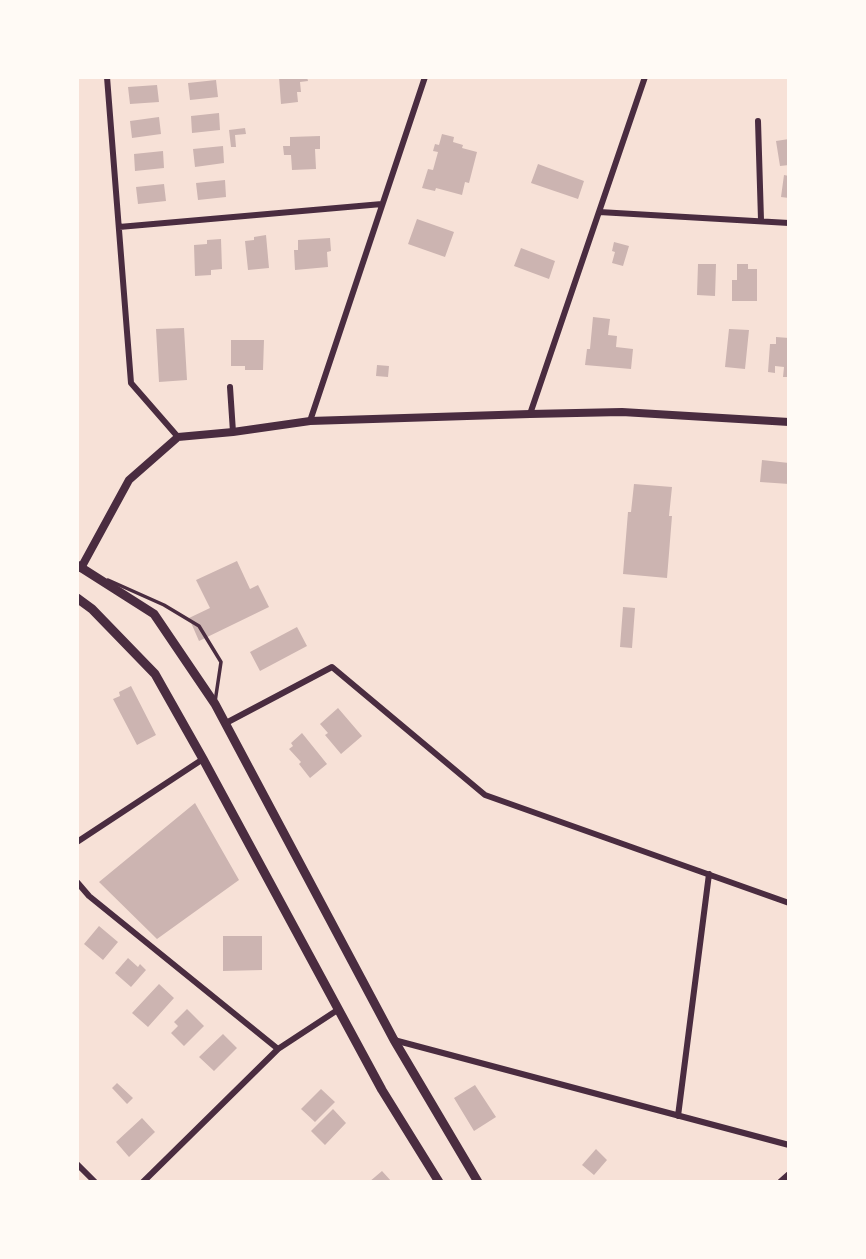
<!DOCTYPE html>
<html>
<head>
<meta charset="utf-8">
<style>
	body { margin:0 }
	#map { position:relative; width:866px; height:1259px; overflow:hidden; background:#f7e1d7; font-family:Quicksand,sans-serif }
	canvas { display:block }
	.frame { position:absolute; inset:0; border:79px solid #fffaf5; pointer-events:none }
</style>
</head>
<body>
<div id="map">
<canvas width="866" height="1259"></canvas>
<div class="frame"></div>
</div>
<script>
const ctx = document.querySelector('canvas').getContext('2d');
ctx.lineJoin = 'round';
function paint(path, color) {
  ctx.fillStyle = color;
  ctx.fill(path, 'evenodd');
}
function poly(rows) {
  const path = new Path2D();
  for (const r of rows) {
    path.moveTo(r[0], r[1]);
    for (let i = 2; i < r.length; i += 2) path.lineTo(r[i], r[i + 1]);
  }
  return path;
}
function strokePath(path, color, width, dash) {
  ctx.strokeStyle = color;
  ctx.lineWidth = width;
  ctx.lineCap = dash ? 'butt' : 'round';
  ctx.setLineDash(dash || []);
  ctx.stroke(path);
}
const building = poly([
	[279,77,307,77,308,81,300,82,301,92,297,92,298,102,281,104],
	[216,80,218,97,190,100,188,83],
	[157,85,159,102,130,104,128,87],
	[219,113,220,130,192,133,191,116],
	[159,117,161,134,132,138,130,121],
	[245,128,246,134,235,135,236,147,231,147,229,130],
	[442,134,454,137,453,142,463,145,462,148,477,152,469,183,465,182,462,195,436,188,435,191,422,188,428,169,433,170,438,152,433,151,435,144,439,145],
	[320,136,320,149,315,149,316,169,292,170,291,155,284,155,283,146,290,146,290,137],
	[789,139,789,165,780,166,776,141],
	[223,146,224,163,195,167,193,149],
	[163,151,164,168,135,171,134,154],
	[538,164,584,181,578,199,531,183],
	[784,175,789,176,789,198,781,197],
	[225,180,226,197,198,200,196,183],
	[164,184,166,201,138,204,136,187],
	[417,219,454,232,445,257,408,244],
	[266,235,269,268,248,270,245,241,254,240,254,237],
	[330,238,331,251,327,252,328,267,295,270,294,250,298,250,298,240],
	[221,239,222,269,211,270,211,275,195,276,194,245,207,244,207,240],
	[614,242,629,246,623,266,612,263,615,252,612,251],
	[521,248,555,261,549,279,514,266],
	[698,264,716,264,715,296,697,295],
	[737,264,748,264,748,269,757,269,757,301,732,301,732,280,737,280],
	[593,317,610,319,608,335,617,336,616,347,633,349,631,369,585,365,587,349,590,349],
	[184,328,187,380,159,382,156,329],
	[729,329,749,330,745,369,725,367],
	[776,337,789,338,789,377,783,377,784,367,775,366,775,373,768,372,770,344,776,344],
	[231,340,264,340,263,370,245,370,245,366,231,366],
	[377,365,389,366,388,377,376,376],
	[762,460,789,463,789,484,760,482],
	[634,484,672,487,669,516,672,516,667,578,623,574,628,512,631,512],
	[237,561,250,589,258,585,269,607,199,641,189,618,210,608,196,580],
	[623,607,635,608,632,648,620,647],
	[297,627,307,646,260,671,250,652],
	[131,686,156,735,137,745,113,699,120,696,119,692],
	[338,708,362,736,341,754,325,735,328,733,320,724],
	[302,733,327,764,310,778,299,764,301,762,289,749,293,746,291,743],
	[195,803,239,880,157,939,99,882],
	[99,926,118,942,103,960,84,944],
	[223,936,262,936,262,970,223,971],
	[128,958,138,967,140,964,146,970,131,987,115,973],
	[159,984,174,998,148,1027,132,1013],
	[187,1009,204,1026,184,1046,171,1033,178,1026,174,1022],
	[223,1034,237,1048,214,1071,199,1057],
	[117,1083,133,1098,127,1104,112,1088],
	[475,1085,496,1117,474,1131,454,1098],
	[321,1089,335,1102,315,1122,301,1109],
	[333,1109,346,1123,325,1145,311,1131],
	[142,1118,155,1132,129,1157,116,1142],
	[596,1149,607,1160,594,1175,582,1165],
	[382,1171,392,1182,369,1182]
]);
const service = poly([
	[108,580,164,605,199,626,221,662,215,702]
]);
const minor = poly([
	[107,77,131,383,178,437],
	[758,121,761,220],
	[599,212,789,223],
	[119,227,382,204],
	[230,387,233,432],
	[530,414,645,77],
	[310,421,425,77],
	[226,723,332,667,485,795,789,903],
	[77,842,203,759],
	[77,882,89,896,278,1049],
	[394,1040,789,1145],
	[678,1116,709,874],
	[77,1164,95,1182],
	[143,1182,278,1049,339,1009],
	[780,1182,789,1174]
]);
const tertiary = poly([
	[81,568,129,480,178,437,233,432,310,421,530,414,622,412,789,422]
]);
const secondary = poly([
	[77,565,154,614,215,704,394,1040,478,1182],
	[77,598,92,609,155,674,203,759,382,1090,439,1182]
]);
paint(building, '#ccb4b1');
strokePath(service, '#4a2c40', 3.5);
strokePath(minor, '#4a2c40', 6);
strokePath(tertiary, '#4a2c40', 8);
strokePath(secondary, '#4a2c40', 9);
</script>
</body>
</html>
